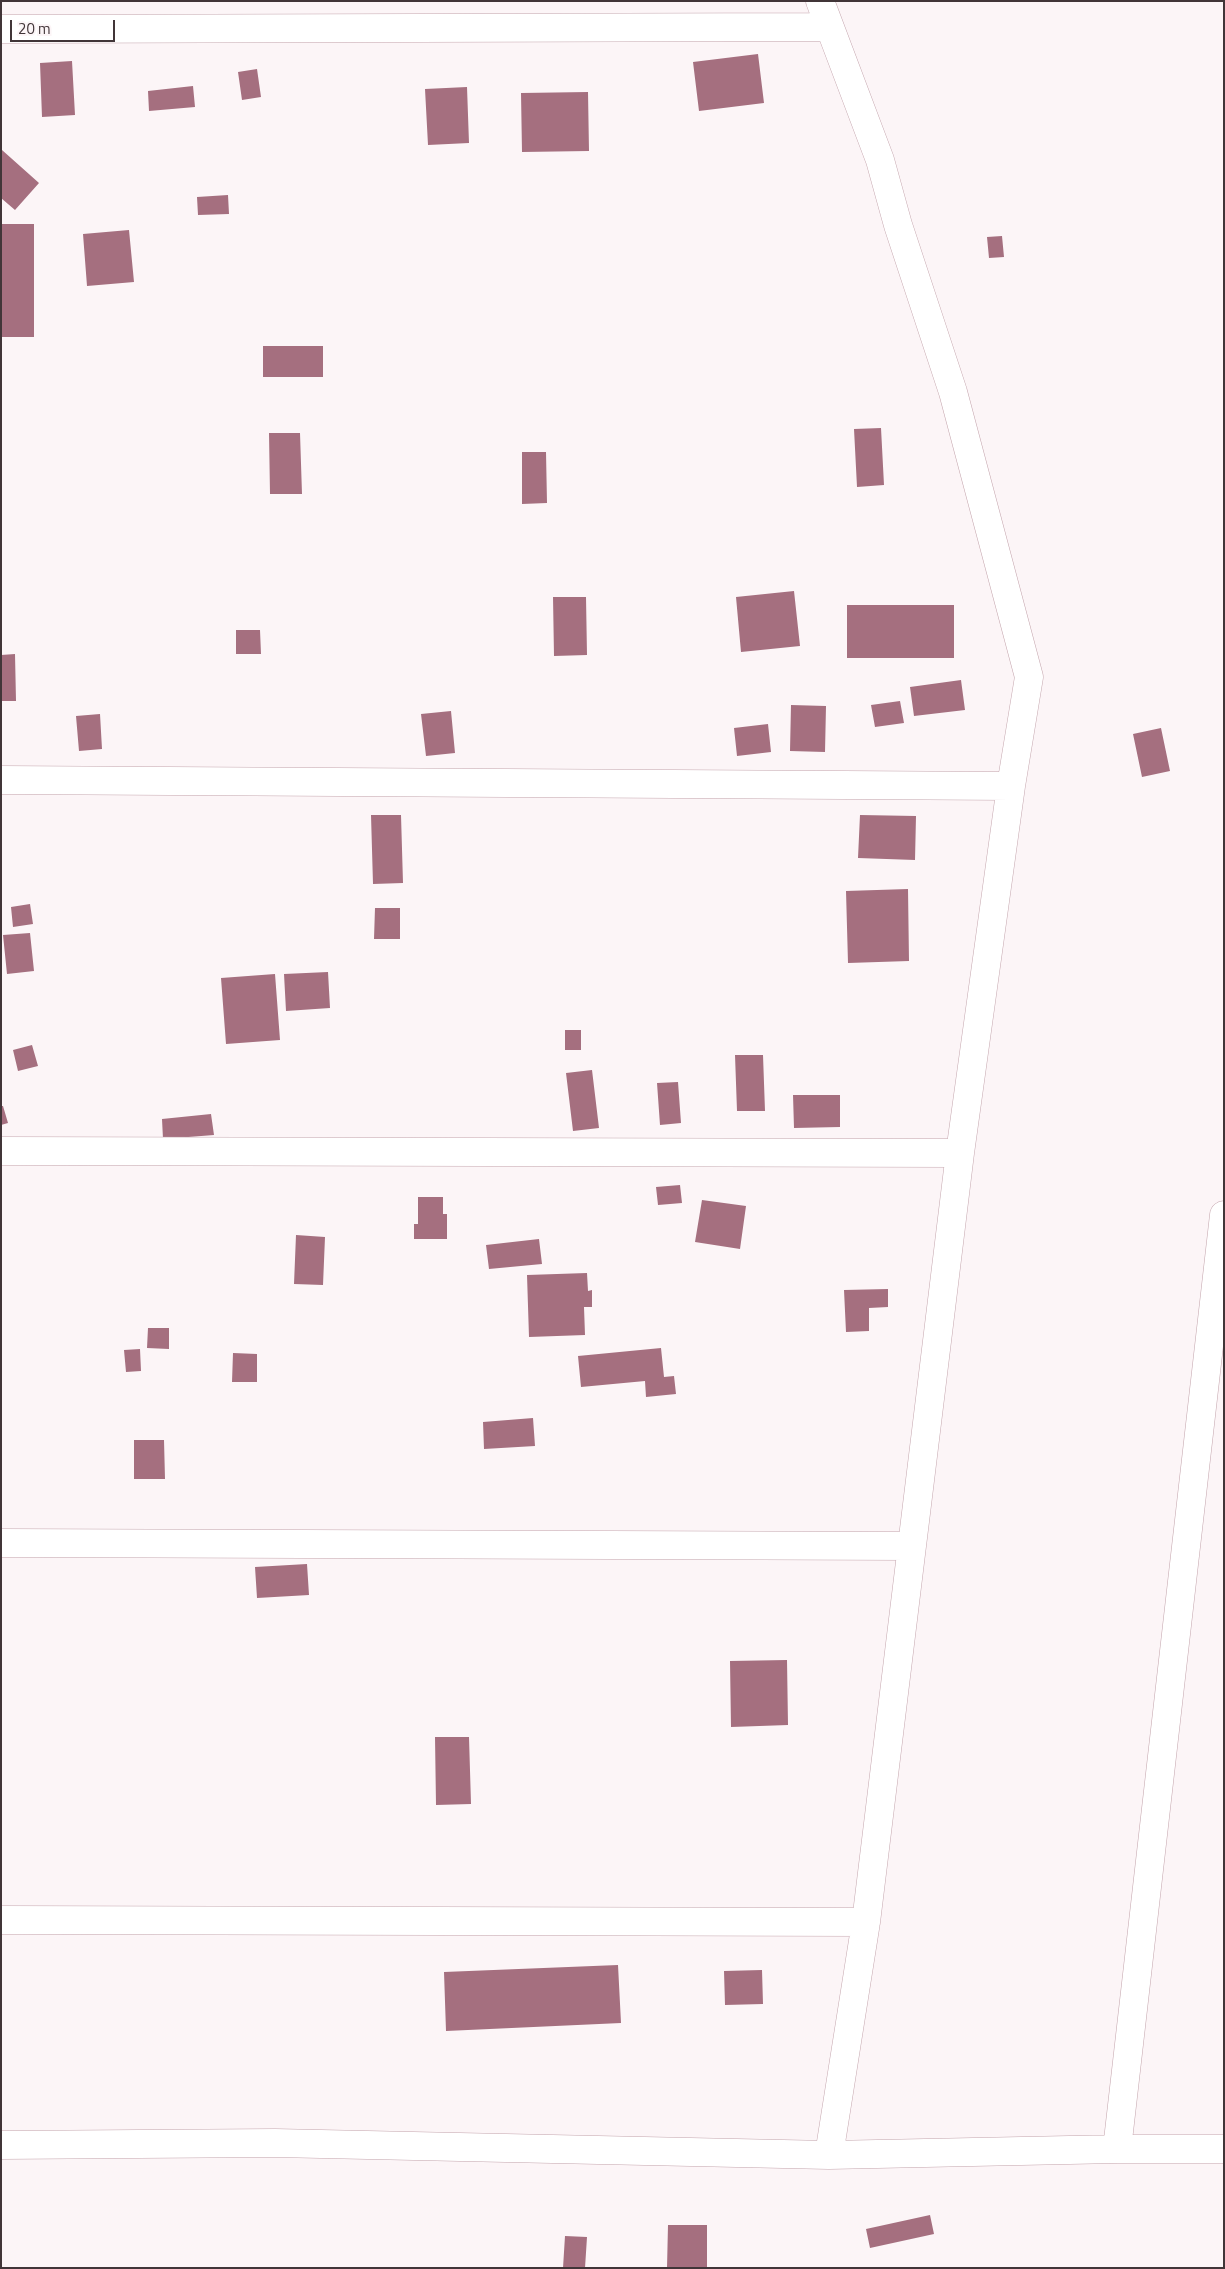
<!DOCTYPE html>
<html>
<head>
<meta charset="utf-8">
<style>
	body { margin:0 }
	#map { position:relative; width:1225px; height:2269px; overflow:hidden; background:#fcf5f7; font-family:"Titillium Web",sans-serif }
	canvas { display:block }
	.frame { position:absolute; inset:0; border:2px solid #413538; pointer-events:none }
	.scale { position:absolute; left:10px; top:20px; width:105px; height:22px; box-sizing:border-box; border:2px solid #413538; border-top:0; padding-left:6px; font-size:15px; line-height:18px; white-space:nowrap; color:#413538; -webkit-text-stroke:4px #fcf5f7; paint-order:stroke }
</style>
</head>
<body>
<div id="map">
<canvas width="1225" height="2269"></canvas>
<div class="frame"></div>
<div class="scale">20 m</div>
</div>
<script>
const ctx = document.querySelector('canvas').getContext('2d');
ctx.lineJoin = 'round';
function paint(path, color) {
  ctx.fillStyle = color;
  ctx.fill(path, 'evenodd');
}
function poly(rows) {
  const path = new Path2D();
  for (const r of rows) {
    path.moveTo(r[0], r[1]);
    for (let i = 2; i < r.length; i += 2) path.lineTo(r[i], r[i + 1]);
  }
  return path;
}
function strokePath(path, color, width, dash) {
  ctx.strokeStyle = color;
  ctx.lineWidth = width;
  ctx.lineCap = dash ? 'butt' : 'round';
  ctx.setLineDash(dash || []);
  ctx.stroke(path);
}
const building = poly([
	[758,54,764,103,699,111,693,62],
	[72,61,75,115,42,117,40,63],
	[257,69,261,97,242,100,238,72],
	[193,86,195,107,149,111,148,91],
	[467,87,469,143,428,145,425,89],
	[588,92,589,151,522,152,521,93],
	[2,150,39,183,15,210,1,198],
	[228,195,229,214,198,215,197,197],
	[1,224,34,224,34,337,1,337],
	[129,230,134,282,87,286,83,234],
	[1002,236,1004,257,989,258,987,237],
	[263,346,323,346,323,377,263,377],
	[881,428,884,485,857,487,854,429],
	[269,433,300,433,302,494,270,494],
	[522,452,546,452,547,503,522,504],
	[794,591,800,646,741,652,736,597],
	[553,597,586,597,587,655,554,656],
	[847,605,954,605,954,658,847,658],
	[236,630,260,630,261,654,236,654],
	[15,654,16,701,1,701,1,655],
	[961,680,965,710,914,716,910,687],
	[900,701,904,723,875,727,871,705],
	[791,705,826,706,825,752,790,751],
	[451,711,455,753,426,756,421,714],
	[100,714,102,749,79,751,76,716],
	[768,724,771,752,737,756,734,728],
	[1161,728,1170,771,1142,777,1133,734],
	[371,815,401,815,403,883,373,884],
	[860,815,916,816,915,860,858,858],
	[908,889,909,961,848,963,846,891],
	[30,904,33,924,13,927,11,907],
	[375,908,400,908,400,939,374,939],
	[30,933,34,971,7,974,3,935],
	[328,972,330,1008,286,1011,284,974],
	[275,974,280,1040,226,1044,221,978],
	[565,1030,581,1030,581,1050,565,1050],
	[32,1045,38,1066,18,1071,13,1050],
	[735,1055,763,1055,765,1111,737,1111],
	[592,1070,599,1128,573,1131,566,1073],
	[678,1082,681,1123,660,1125,657,1083],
	[793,1095,840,1095,840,1127,794,1128],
	[1,1106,3,1106,8,1123,1,1125],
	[211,1114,214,1135,163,1139,162,1119],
	[680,1185,682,1203,658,1205,656,1187],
	[418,1197,443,1197,443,1214,447,1214,447,1239,414,1239,414,1224,418,1224],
	[702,1200,746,1206,740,1249,695,1242],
	[296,1235,325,1237,323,1285,294,1284],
	[539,1239,542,1264,489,1269,486,1245],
	[587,1273,588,1291,592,1290,592,1307,584,1307,585,1335,529,1337,527,1275],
	[888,1289,888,1307,869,1308,869,1331,846,1332,844,1290],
	[148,1328,169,1328,169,1349,147,1348],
	[661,1348,664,1377,674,1376,676,1394,646,1397,645,1381,581,1387,578,1356],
	[140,1349,141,1371,126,1372,124,1350],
	[233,1353,257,1354,257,1382,232,1382],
	[533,1418,535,1446,484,1449,483,1422],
	[134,1440,164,1440,165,1479,134,1479],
	[307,1564,309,1595,257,1598,255,1567],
	[787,1660,788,1725,731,1727,730,1661],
	[435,1737,469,1737,471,1804,436,1805],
	[618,1965,621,2023,446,2031,444,1972],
	[762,1970,763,2004,725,2005,724,1971],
	[930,2215,934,2234,870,2248,866,2229],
	[668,2225,707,2225,707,2268,667,2268],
	[565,2236,587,2237,585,2268,563,2268]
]);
const minor = poly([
	[820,1,880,160,898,225,953,392,1029,677,1011,786,960,1153,866,1922,829,2155],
	[1,29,828,27],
	[1,780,1011,786],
	[1,1151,960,1153],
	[1,1543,911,1546],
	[1,1920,866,1922],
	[1,2145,275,2143,829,2155,1117,2149,1224,2149],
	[1117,2149,1224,1215]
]);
paint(building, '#a56f7f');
strokePath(minor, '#c4a5ad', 29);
strokePath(minor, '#fff', 28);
</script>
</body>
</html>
